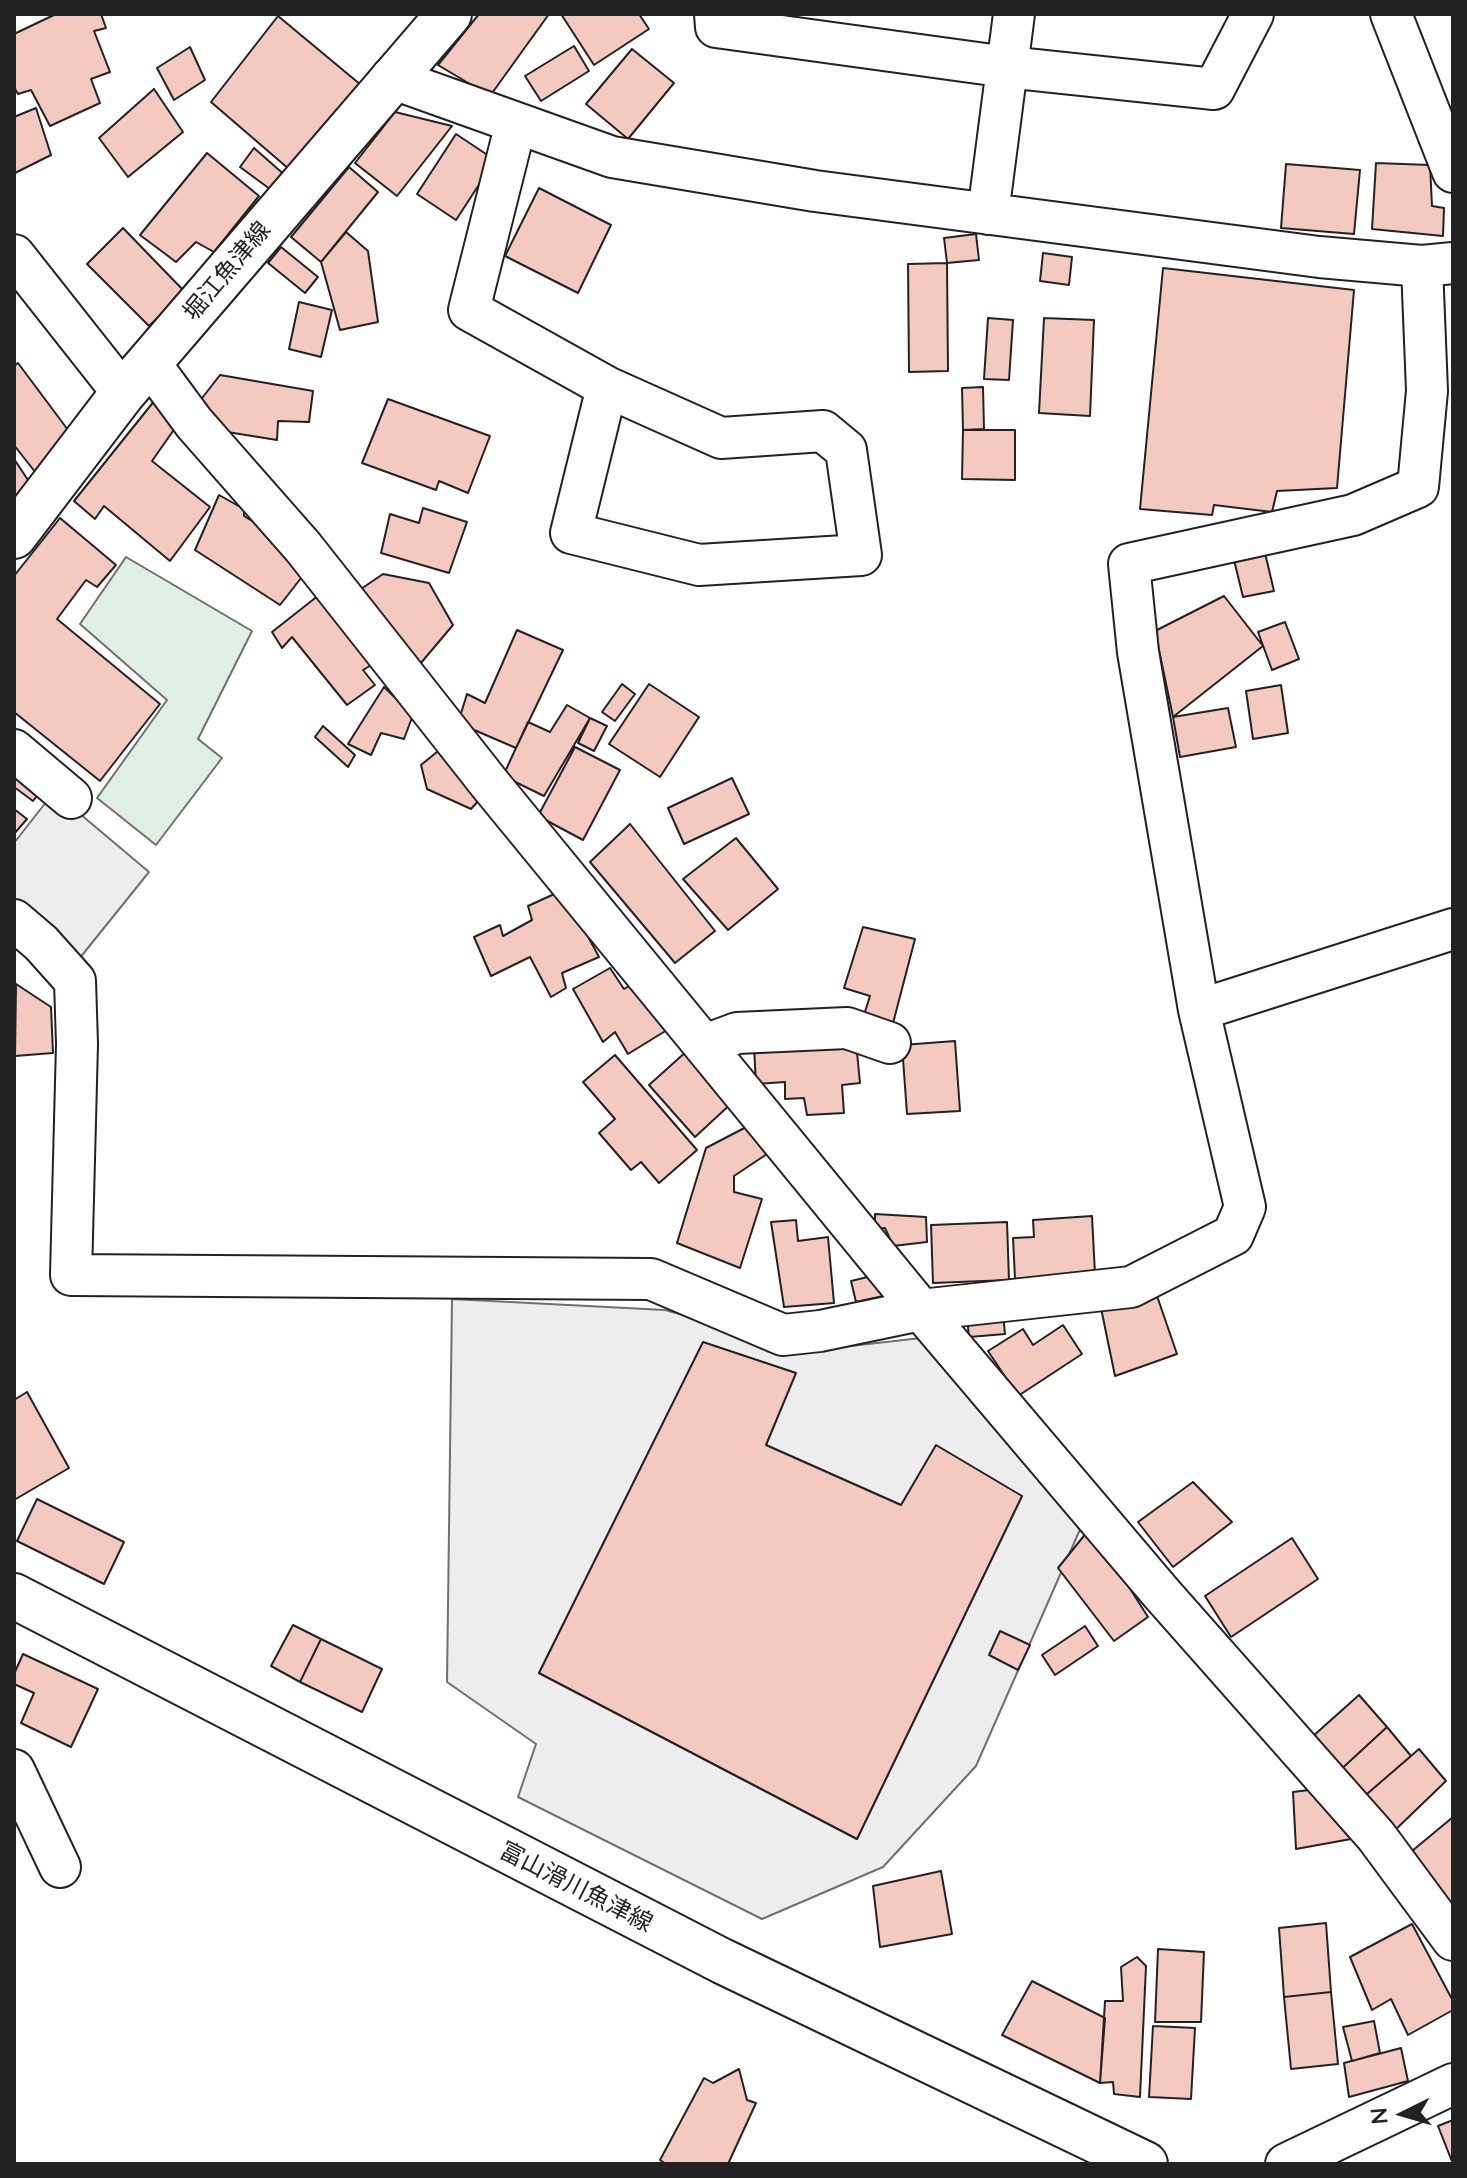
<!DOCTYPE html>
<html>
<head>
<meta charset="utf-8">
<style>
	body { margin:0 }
	#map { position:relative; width:1467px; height:2178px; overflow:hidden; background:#fff; font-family:Lato,sans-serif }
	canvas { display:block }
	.frame { position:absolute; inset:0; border:16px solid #222; pointer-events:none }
	.north { position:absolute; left:1363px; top:2074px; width:80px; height:80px; -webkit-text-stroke:6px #fff; paint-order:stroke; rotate:265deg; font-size:22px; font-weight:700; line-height:32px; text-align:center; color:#222 }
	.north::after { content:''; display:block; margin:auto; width:28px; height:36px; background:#222; clip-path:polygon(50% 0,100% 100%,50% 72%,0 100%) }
</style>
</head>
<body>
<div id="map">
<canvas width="1467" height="2178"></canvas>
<div class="frame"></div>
<div class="north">N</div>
</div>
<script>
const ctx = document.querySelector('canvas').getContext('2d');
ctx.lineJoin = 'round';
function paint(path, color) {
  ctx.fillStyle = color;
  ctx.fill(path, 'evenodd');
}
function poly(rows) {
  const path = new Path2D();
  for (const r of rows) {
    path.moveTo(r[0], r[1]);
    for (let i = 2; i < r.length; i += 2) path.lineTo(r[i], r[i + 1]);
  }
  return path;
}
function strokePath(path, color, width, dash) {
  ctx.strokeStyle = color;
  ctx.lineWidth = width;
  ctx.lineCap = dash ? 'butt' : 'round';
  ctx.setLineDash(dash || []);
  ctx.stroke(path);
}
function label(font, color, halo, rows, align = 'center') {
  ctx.font = font + ' Lato,"Noto Sans JP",sans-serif';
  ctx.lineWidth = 6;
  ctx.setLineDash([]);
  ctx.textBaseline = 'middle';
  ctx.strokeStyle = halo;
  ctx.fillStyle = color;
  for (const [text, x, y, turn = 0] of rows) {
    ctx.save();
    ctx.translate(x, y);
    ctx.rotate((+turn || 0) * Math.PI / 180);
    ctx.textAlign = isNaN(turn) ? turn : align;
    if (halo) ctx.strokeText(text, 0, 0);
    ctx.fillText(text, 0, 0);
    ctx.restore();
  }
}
const green = poly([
	[126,557,252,631,198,739,222,758,156,845,97,798,167,700,80,624,126,557]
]);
const parking = poly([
	[54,792,149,872,79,959,14,904,14,843,54,792],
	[452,1299,665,1310,707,1321,789,1353,921,1338,1082,1525,976,1766,883,1867,762,1919,518,1797,536,1744,447,1682,452,1299],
	[703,1343,795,1373,766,1445,901,1505,1022,1496,857,1839,539,1673,703,1343]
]);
const building = poly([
	[56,14,101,14,106,28,94,31,110,72,91,79,100,103,50,126,31,90,18,94,14,87,14,34,56,14],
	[479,14,549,14,490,96,438,65,479,14],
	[561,14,639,14,649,29,594,65,561,14],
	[278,16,361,85,290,170,211,102,278,16],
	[574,46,589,71,541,101,525,76,574,46],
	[190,47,205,80,174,100,157,68,190,47],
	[632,49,674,83,628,139,586,104,632,49],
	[154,89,183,132,128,177,99,138,154,89],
	[36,108,51,155,15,173,14,117,36,108],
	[395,112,452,126,397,196,355,163,395,112],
	[456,134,495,160,456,220,417,194,456,134],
	[254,148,287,177,274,192,240,167,254,148],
	[207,153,259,196,214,252,196,242,176,262,140,235,207,153],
	[1376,163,1430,165,1432,206,1444,208,1443,236,1372,229,1376,163],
	[1286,164,1360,170,1354,234,1281,228,1286,164],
	[349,167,378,192,321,262,291,237,349,167],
	[539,188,611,225,578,293,505,256,539,188],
	[123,228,185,292,149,326,87,264,123,228],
	[346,232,368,251,378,322,340,330,321,262,346,232],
	[976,234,979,260,947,263,944,238,976,234],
	[281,247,318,277,305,293,268,263,281,247],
	[1043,253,1072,257,1069,285,1040,281,1043,253],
	[947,263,948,371,909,372,908,264,947,263],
	[1163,268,1354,290,1337,488,1277,491,1272,512,1214,505,1212,515,1140,509,1163,268],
	[299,302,332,310,321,357,289,349,299,302],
	[988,318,1013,320,1009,380,984,379,988,318],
	[1044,318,1094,320,1090,416,1039,413,1044,318],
	[18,363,71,434,39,477,14,445,14,366,18,363],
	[220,375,313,391,309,422,278,421,277,440,221,431,199,402,220,375],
	[983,387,984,429,963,430,962,388,983,387],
	[388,399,490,436,468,493,439,481,436,490,362,463,388,399],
	[155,400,180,421,152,461,210,507,170,561,104,506,95,519,74,501,155,400],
	[963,430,1015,430,1015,480,962,479,963,430],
	[14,459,32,486,14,498,14,459],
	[219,495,244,509,244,516,273,534,305,573,280,605,195,550,219,495],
	[423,508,467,522,449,573,381,553,390,514,419,523,423,508],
	[60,518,116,565,97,587,86,580,57,619,160,704,100,781,14,712,14,576,60,518],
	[1265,553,1274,591,1243,597,1234,560,1265,553],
	[383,574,429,583,453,625,415,670,358,591,383,574],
	[319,595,373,664,363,670,375,685,347,705,292,637,282,648,272,632,319,595],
	[1224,596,1263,646,1173,717,1155,631,1224,596],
	[1285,622,1299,659,1272,670,1258,632,1285,622],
	[517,630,563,650,516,748,458,723,467,694,485,703,517,630],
	[622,684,635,694,615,721,602,712,622,684],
	[649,684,699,717,660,777,609,744,649,684],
	[1281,685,1288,733,1253,739,1246,691,1281,685],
	[384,687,413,715,404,739,381,733,371,755,348,744,384,687],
	[567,705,590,718,544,796,503,776,528,722,550,732,567,705],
	[1228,708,1236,747,1180,757,1173,717,1228,708],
	[590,718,607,726,594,751,578,743,590,718],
	[323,726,355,755,348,767,315,737,323,726],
	[443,747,481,798,471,809,427,789,421,765,443,747],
	[575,747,620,770,583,840,538,816,575,747],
	[18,774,40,792,33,801,14,787,14,780,18,774],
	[732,778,749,814,684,844,668,808,732,778],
	[14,809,27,819,14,834,14,809],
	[630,824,715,931,675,963,590,862,630,824],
	[736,838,778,889,728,930,683,879,736,838],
	[563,890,599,957,562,973,566,988,551,997,530,957,491,976,474,937,500,925,503,936,532,920,528,906,563,890],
	[863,927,915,939,892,1027,863,1018,870,996,844,988,863,927],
	[610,968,624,989,639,980,667,1030,628,1054,615,1032,603,1042,573,989,610,968],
	[16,984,51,1007,53,1053,15,1056,16,984],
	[955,1041,960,1111,907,1114,902,1045,955,1041],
	[856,1042,860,1083,842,1085,844,1113,807,1115,804,1098,785,1099,785,1082,756,1084,754,1046,856,1042],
	[688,1050,734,1101,695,1137,649,1085,688,1050],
	[615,1055,697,1150,659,1183,641,1162,631,1170,599,1133,615,1119,583,1082,615,1055],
	[752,1124,767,1154,734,1176,734,1192,762,1199,740,1268,677,1243,706,1148,752,1124],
	[875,1214,926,1217,927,1242,893,1246,885,1228,875,1229,875,1214],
	[1092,1216,1095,1274,1015,1279,1013,1238,1034,1237,1033,1220,1092,1216],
	[796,1220,798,1241,828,1237,834,1303,784,1307,771,1222,796,1220],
	[1007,1222,1009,1280,933,1283,931,1225,1007,1222],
	[884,1273,888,1295,856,1302,851,1281,884,1273],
	[1156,1293,1177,1354,1115,1376,1101,1308,1156,1293],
	[1003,1314,1005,1334,969,1337,967,1318,1003,1314],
	[1063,1325,1082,1354,1018,1396,988,1351,1023,1329,1033,1345,1063,1325],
	[703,1342,796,1373,766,1445,901,1505,936,1445,1022,1496,857,1839,539,1673,703,1342],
	[27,1392,69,1468,14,1500,14,1400,27,1392],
	[1193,1482,1232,1522,1173,1567,1138,1522,1193,1482],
	[37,1499,124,1542,104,1584,17,1541,37,1499],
	[1091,1527,1148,1617,1114,1641,1058,1568,1091,1527],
	[1292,1538,1318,1579,1231,1637,1205,1596,1292,1538],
	[293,1625,321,1639,300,1682,271,1666,293,1625],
	[1085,1626,1098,1646,1055,1675,1042,1655,1085,1626],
	[1000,1631,1030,1645,1018,1670,989,1655,1000,1631],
	[321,1639,382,1669,362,1712,300,1682,321,1639],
	[23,1654,98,1689,71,1747,21,1723,34,1693,14,1684,14,1674,23,1654],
	[1359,1695,1387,1727,1337,1773,1312,1737,1359,1695],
	[1387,1727,1411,1756,1360,1800,1337,1773,1387,1727],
	[1419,1749,1446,1781,1391,1834,1360,1800,1419,1749],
	[1309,1790,1351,1839,1296,1849,1293,1792,1309,1790],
	[1453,1817,1453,1909,1406,1856,1453,1817],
	[941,1871,952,1934,880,1947,873,1886,941,1871],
	[1326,1923,1331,1992,1284,1997,1279,1928,1326,1923],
	[1412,1924,1453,2001,1453,2010,1408,2035,1391,1999,1372,2010,1350,1957,1412,1924],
	[1158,1949,1204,1952,1201,2022,1155,2022,1158,1949],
	[1137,1957,1146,1966,1140,2097,1114,2094,1113,2082,1100,2083,1105,2001,1123,2001,1121,1967,1137,1957],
	[1032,1981,1105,2018,1100,2083,1002,2035,1032,1981],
	[1331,1992,1338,2064,1291,2069,1284,1997,1331,1992],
	[1374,2021,1380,2053,1352,2061,1343,2027,1374,2021],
	[1153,2026,1195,2028,1191,2099,1149,2097,1153,2026],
	[1401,2048,1408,2081,1349,2097,1344,2063,1401,2048],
	[739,2069,747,2100,756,2103,728,2164,666,2164,660,2160,704,2078,713,2083,739,2069],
	[1453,2120,1453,2164,1438,2126,1453,2120]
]);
const minor = poly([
	[715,14,716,27,1007,67,1214,89,1253,14],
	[1391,14,1453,172],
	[391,78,612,157,815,191,1319,257,1422,266,1453,263],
	[516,123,469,310,607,387,721,438,823,431,846,450,861,555,699,565,571,533,607,387],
	[988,214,1014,14],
	[14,255,123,393],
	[149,362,194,423,303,547,489,783,921,1310,1162,1594,1376,1836,1453,1940],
	[14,750,71,798],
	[14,920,41,943,75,981,77,1044,71,1275,651,1279,783,1335,820,1331,921,1310,1131,1287,1233,1235,1245,1207,1199,1010,1138,652,1129,564,1353,515,1418,487,1427,391,1422,266],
	[1199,1010,1453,929],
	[705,1045,737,1033,847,1028,890,1043],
	[14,1770,60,1867],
	[1286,2164,1453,2084]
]);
const major = poly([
	[14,536,123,393,449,14],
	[14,1596,722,1961,1145,2164]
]);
const streetNames = [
	["堀江魚津線",227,271,-50],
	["富山滑川魚津線",576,1887,27]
];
paint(green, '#e0efe3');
strokePath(green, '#6f6f6f', 2);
paint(parking, '#ededed');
strokePath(parking, '#6f6f6f', 2);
paint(building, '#f3c9c0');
strokePath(building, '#222', 2);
strokePath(minor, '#222', 44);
strokePath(major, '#222', 48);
strokePath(minor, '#fff', 40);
strokePath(major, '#fff', 44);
label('24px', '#222', '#fff', streetNames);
</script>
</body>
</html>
